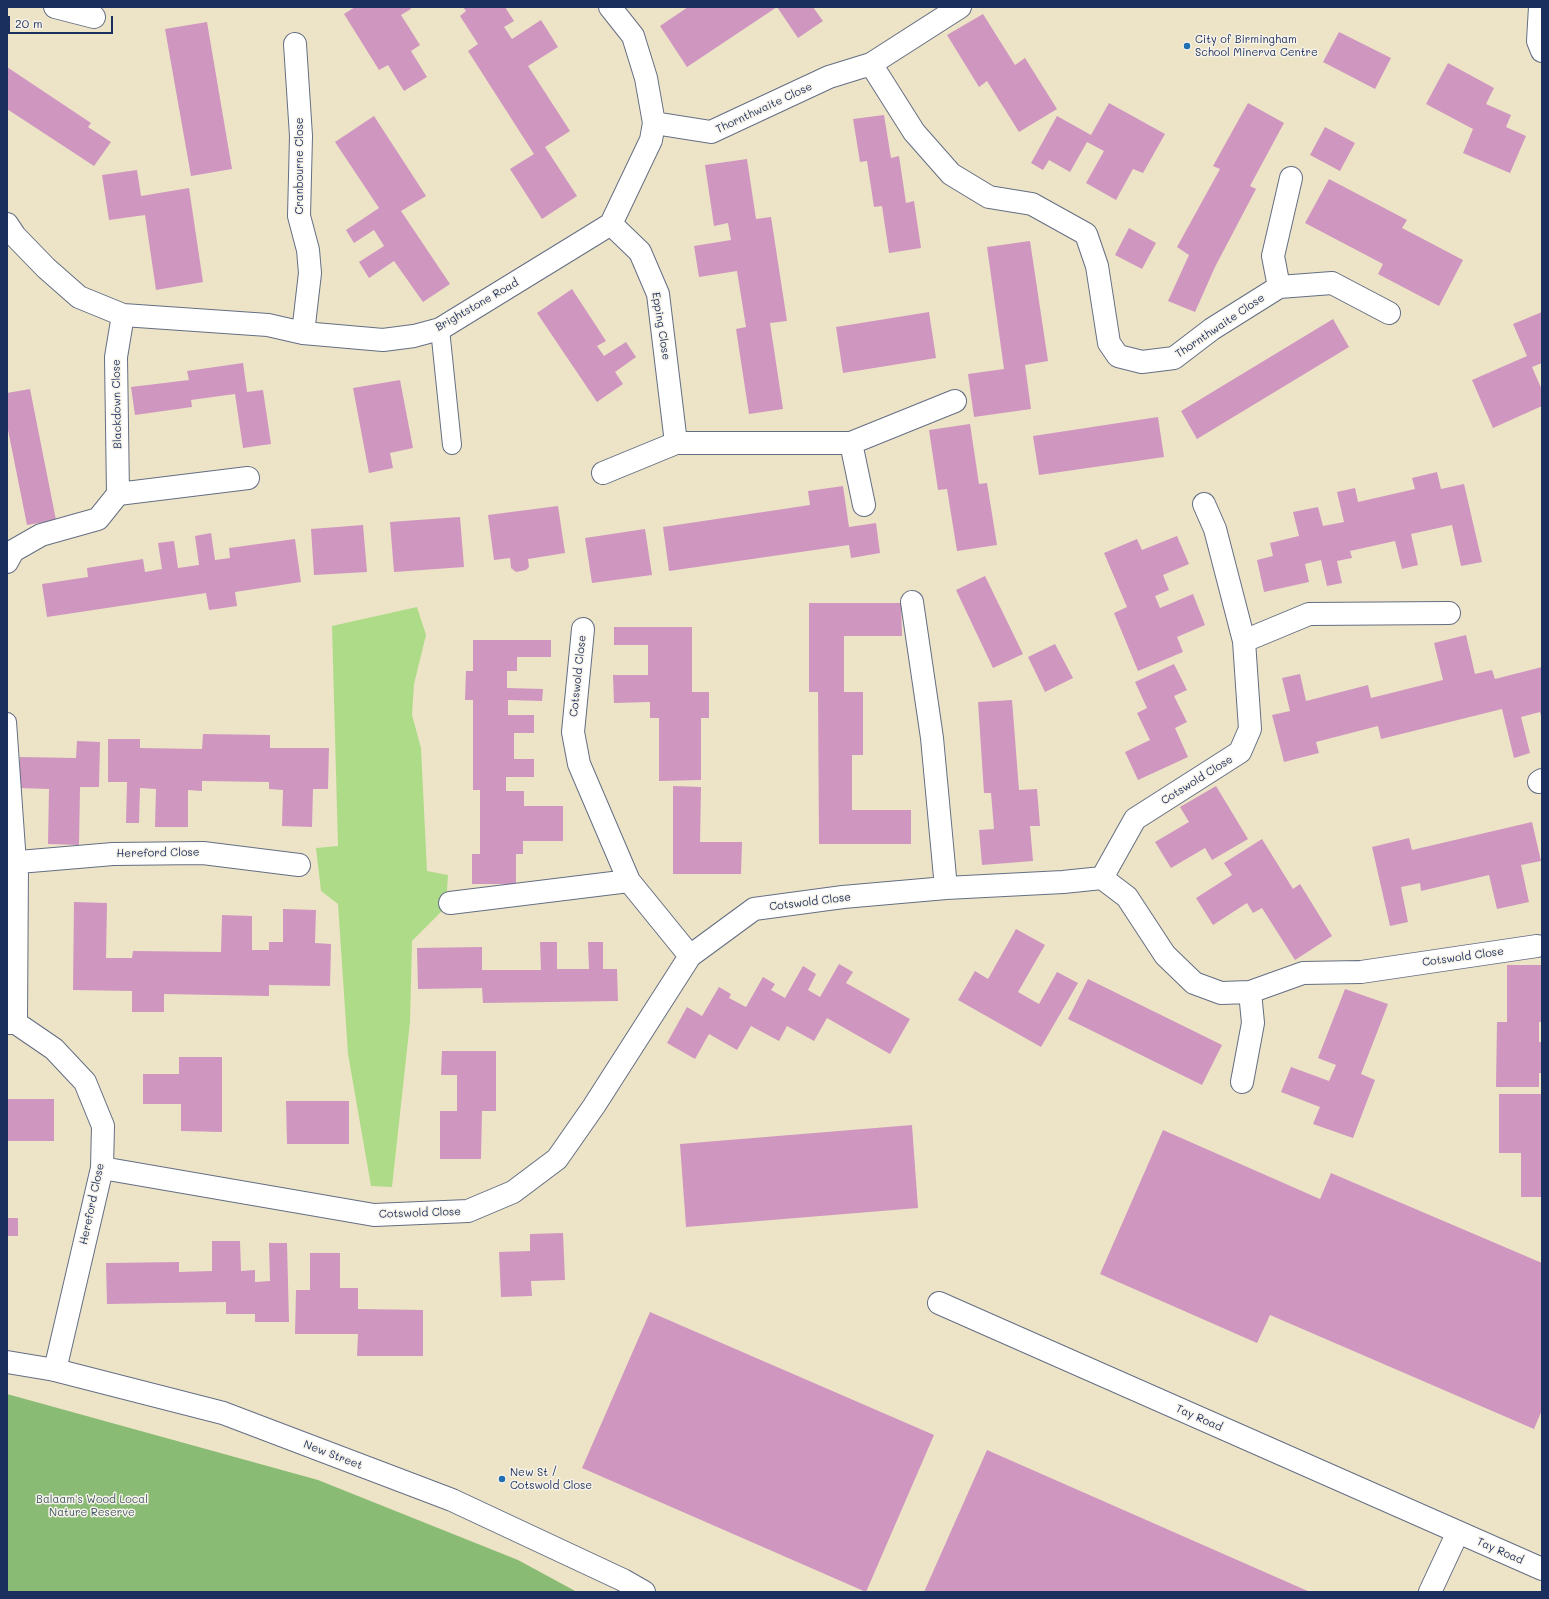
<!DOCTYPE html>
<html>
<head>
<meta charset="utf-8">
<style>
	body { margin:0 }
	#map { position:relative; width:1549px; height:1599px; overflow:hidden; background:#ede4c7; font-family:Mali,sans-serif }
	canvas { display:block }
	.frame { position:absolute; inset:0; border:8px solid #1b2f5e; pointer-events:none }
	.scale { position:absolute; left:8px; top:16px; width:105px; height:18px; box-sizing:border-box; border:2px solid #1b2f5e; border-top:0; padding-left:5px; font-size:12px; line-height:14px; white-space:nowrap; color:#1b2f5e; -webkit-text-stroke:3px #f7f3e8; paint-order:stroke }
</style>
</head>
<body>
<div id="map">
<canvas width="1549" height="1599"></canvas>
<div class="frame"></div>
<div class="scale">20 m</div>
</div>
<script>
const ctx = document.querySelector('canvas').getContext('2d');
ctx.lineJoin = 'round';
function paint(path, color) {
  ctx.fillStyle = color;
  ctx.fill(path, 'evenodd');
}
function poly(rows) {
  const path = new Path2D();
  for (const r of rows) {
    path.moveTo(r[0], r[1]);
    for (let i = 2; i < r.length; i += 2) path.lineTo(r[i], r[i + 1]);
  }
  return path;
}
function strokePath(path, color, width, dash) {
  ctx.strokeStyle = color;
  ctx.lineWidth = width;
  ctx.lineCap = dash ? 'butt' : 'round';
  ctx.setLineDash(dash || []);
  ctx.stroke(path);
}
function label(font, color, halo, rows, align = 'center') {
  ctx.font = font + ' Mali,sans-serif';
  ctx.lineWidth = 3;
  ctx.setLineDash([]);
  ctx.textBaseline = 'middle';
  ctx.strokeStyle = halo;
  ctx.fillStyle = color;
  for (const [text, x, y, turn = 0] of rows) {
    ctx.save();
    ctx.translate(x, y);
    ctx.rotate((+turn || 0) * Math.PI / 180);
    ctx.textAlign = isNaN(turn) ? turn : align;
    if (halo) ctx.strokeText(text, 0, 0);
    ctx.fillText(text, 0, 0);
    ctx.restore();
  }
}
const green = poly([
	[417,607,426,635,414,684,412,715,421,748,427,871,448,875,447,891,444,909,412,941,410,1022,392,1187,371,1186,348,1054,338,904,321,891,316,848,338,846,332,626]
]);
const forest = poly([
	[7,1394,318,1480,518,1560,577,1592,7,1592]
]);
const building = poly([
	[355,7,410,7,411,9,401,15,420,45,411,51,427,77,404,91,388,65,379,70,344,14],
	[463,7,505,7,514,21,504,27,512,39,541,20,558,47,528,66,570,131,545,147,577,196,542,219,510,169,534,154,468,51,478,44,460,16,466,11],
	[688,7,777,7,687,67,660,26],
	[777,7,813,7,823,21,798,38],
	[983,14,1015,65,1025,58,1057,109,1019,132,987,81,979,87,947,35],
	[207,22,232,169,191,176,165,29],
	[1339,32,1391,58,1375,89,1323,62],
	[1448,63,1494,88,1486,104,1511,115,1506,127,1526,136,1510,173,1463,153,1473,129,1426,104],
	[7,67,91,123,88,127,111,142,94,166,7,109],
	[1109,103,1165,134,1143,173,1133,169,1116,200,1086,183,1104,151,1087,142,1070,172,1049,160,1043,170,1031,163,1057,116,1091,135],
	[1248,103,1284,123,1250,186,1256,189,1215,267,1195,312,1168,301,1189,255,1177,247,1220,169,1213,166],
	[884,115,891,158,899,156,906,203,914,201,921,248,889,253,882,206,874,207,867,161,860,162,853,119],
	[374,116,426,196,401,211,450,284,423,302,394,261,369,278,359,262,384,246,374,230,354,243,346,230,379,208,335,142],
	[1325,127,1355,143,1340,171,1310,155],
	[747,159,756,219,771,217,787,321,770,323,783,409,749,414,736,329,746,327,737,271,699,277,694,246,731,240,728,223,714,226,705,165],
	[137,170,141,196,189,188,203,282,156,290,145,215,109,220,102,175],
	[1329,179,1407,220,1402,228,1463,260,1439,306,1378,274,1383,264,1305,223],
	[1129,228,1156,243,1142,269,1115,255],
	[1030,241,1048,361,1025,365,1031,409,974,417,968,374,1004,369,987,247],
	[572,289,606,341,597,346,604,356,626,342,636,357,615,372,623,384,597,402,537,313],
	[929,312,936,358,843,373,836,327],
	[1542,312,1542,363,1532,367,1542,390,1542,406,1493,428,1472,380,1527,356,1513,324],
	[1333,319,1349,347,1197,439,1181,411],
	[243,363,247,392,263,390,271,444,243,448,235,394,191,400,192,407,135,415,131,387,189,380,187,371],
	[400,380,413,448,390,453,393,468,369,473,353,388],
	[30,389,56,520,27,525,7,425,7,393],
	[1158,417,1164,457,1039,475,1033,436],
	[970,424,979,484,987,483,997,545,957,551,947,489,938,490,929,430],
	[1437,472,1441,489,1464,484,1482,562,1461,566,1452,525,1411,534,1418,565,1402,569,1395,541,1350,551,1352,558,1337,561,1342,583,1327,586,1321,560,1305,564,1309,582,1264,592,1257,560,1273,556,1270,543,1299,536,1293,512,1318,507,1323,526,1344,522,1337,492,1355,488,1358,502,1415,489,1412,478],
	[843,486,849,527,876,523,880,553,851,558,849,545,669,571,663,527,810,505,808,491],
	[558,506,565,553,528,559,529,567,526,570,516,572,511,568,510,558,494,560,488,515],
	[460,517,464,567,394,572,390,522],
	[363,525,367,572,314,575,311,529],
	[645,529,652,575,592,583,585,538],
	[211,533,215,560,230,558,229,548,295,539,301,582,235,592,237,606,209,610,206,593,47,617,42,584,88,577,87,568,143,559,145,572,162,569,158,543,174,541,178,568,199,565,195,536],
	[1177,536,1189,564,1163,575,1169,590,1155,596,1160,608,1193,594,1205,625,1177,637,1183,652,1138,671,1114,613,1127,607,1104,553,1137,539,1142,550],
	[985,576,1023,654,993,668,956,590],
	[809,603,901,603,902,636,844,636,844,692,863,692,863,755,852,755,852,810,911,810,911,844,819,844,818,692,809,692],
	[614,627,692,627,692,692,709,692,709,718,701,718,701,780,659,781,659,718,650,718,650,702,614,703,613,675,648,675,648,645,614,645],
	[1466,635,1475,674,1492,670,1495,679,1542,667,1542,719,1540,712,1521,717,1530,753,1514,758,1502,709,1381,739,1378,726,1316,742,1319,753,1284,762,1272,715,1290,711,1282,678,1300,674,1306,701,1368,685,1371,698,1443,680,1434,643],
	[473,640,551,640,551,657,517,657,517,671,507,671,507,688,543,689,542,701,508,700,508,715,534,715,534,733,514,733,514,759,534,759,534,777,506,777,506,791,524,791,524,806,563,806,563,841,523,841,523,854,516,854,516,884,472,884,472,854,480,854,480,790,473,790,473,700,465,700,466,671,473,671],
	[1055,644,1073,678,1045,692,1028,657],
	[1174,664,1187,690,1174,696,1187,722,1175,728,1188,757,1138,780,1125,752,1150,740,1137,713,1147,708,1135,682],
	[1012,700,1019,790,1037,789,1040,826,1030,826,1033,861,982,865,979,830,994,829,991,793,984,793,978,702],
	[203,734,270,735,270,748,329,748,328,789,313,789,312,827,282,826,283,790,269,789,269,782,202,781,202,791,188,790,188,827,155,827,156,789,140,788,139,823,126,823,127,782,108,782,108,739,140,739,140,748,202,749],
	[77,741,100,742,99,787,80,787,79,845,48,844,49,789,19,788,20,757,76,758],
	[673,786,701,787,700,842,742,842,741,874,673,874],
	[1216,786,1248,839,1212,860,1205,848,1171,868,1155,842,1189,822,1180,807],
	[1532,822,1541,861,1521,865,1529,902,1497,909,1489,875,1421,891,1420,883,1401,887,1408,922,1390,926,1372,847,1409,838,1412,850],
	[1262,839,1293,889,1300,884,1332,936,1295,960,1262,908,1253,913,1247,903,1213,925,1196,898,1232,875,1224,863],
	[74,902,107,903,106,958,132,958,133,951,221,952,222,915,252,916,252,950,269,950,269,942,283,942,283,909,316,910,315,943,331,944,330,986,269,985,269,996,164,994,164,1012,132,1012,132,991,73,990],
	[1016,929,1045,945,1018,992,1039,1004,1057,972,1078,983,1041,1047,958,1000,975,971,988,979],
	[540,942,557,942,557,969,589,969,588,942,603,942,603,969,617,969,618,1001,483,1003,482,988,418,989,417,948,482,947,482,970,541,970],
	[839,964,853,972,846,983,910,1019,890,1054,827,1018,814,1041,787,1026,779,1041,751,1026,737,1050,709,1034,695,1059,667,1043,687,1007,702,1016,719,987,731,994,729,998,746,1007,763,977,775,984,771,990,785,998,803,966,816,974,808,990,820,997],
	[1507,965,1542,965,1542,1022,1539,1022,1539,1042,1542,1042,1542,1073,1539,1073,1539,1087,1496,1087,1497,1022,1507,1022],
	[1088,979,1222,1045,1202,1085,1068,1019],
	[1345,989,1388,1004,1361,1074,1375,1080,1353,1138,1313,1124,1320,1107,1281,1092,1291,1067,1329,1081,1336,1065,1318,1058],
	[442,1051,496,1051,496,1111,482,1111,481,1159,440,1159,440,1111,457,1111,457,1075,441,1075],
	[179,1057,222,1057,222,1132,181,1131,181,1104,143,1104,143,1074,179,1074],
	[1499,1094,1542,1094,1542,1197,1521,1197,1521,1153,1499,1153],
	[7,1099,54,1099,54,1141,7,1141],
	[286,1101,349,1101,349,1144,287,1144],
	[912,1125,918,1208,686,1227,680,1144],
	[1163,1130,1320,1199,1331,1173,1542,1263,1542,1410,1534,1429,1270,1315,1257,1343,1100,1274],
	[7,1218,18,1218,18,1236,7,1236],
	[563,1233,565,1280,531,1281,532,1296,501,1297,499,1252,530,1251,530,1234],
	[212,1241,240,1241,241,1271,255,1270,255,1282,270,1281,269,1243,287,1243,289,1322,255,1322,255,1314,226,1314,226,1302,107,1304,106,1263,179,1262,179,1272,212,1271],
	[310,1253,340,1253,340,1288,358,1288,358,1309,423,1310,423,1356,357,1356,358,1334,295,1334,296,1290,310,1290],
	[650,1312,934,1435,866,1592,582,1468],
	[987,1450,1310,1592,924,1592]
]);
const service = poly([
	[440,329,452,445],
	[7,722,17,863]
]);
const minor = poly([
	[55,7,94,17],
	[1540,7,1538,41,1542,51],
	[295,44,301,136,299,216,308,250,310,273,303,333],
	[871,64,914,132,951,174,989,197,1032,204,1086,234,1097,266,1109,343,1118,356,1142,362,1174,358,1212,329,1279,287,1273,256,1291,178],
	[654,123,711,132,829,77,871,64,960,7],
	[7,224,15,236,46,268,79,297,123,315,268,325,303,333,383,340,414,336,440,329,611,224,651,140,654,123,646,78,633,36,610,7],
	[611,224,640,252,658,294,676,443,851,443,955,401],
	[1279,287,1332,283,1389,313],
	[851,443,864,505],
	[603,473,676,443],
	[118,494,116,357,123,315],
	[7,562,13,551,41,535,98,519,118,494,248,478],
	[912,602,932,738,946,888],
	[583,629,573,732,579,764,629,881],
	[1244,641,1309,614,1449,613],
	[1539,782,1542,780],
	[7,863,113,854,203,853,299,865],
	[1102,878,1135,819,1240,752,1250,729,1244,641,1215,529,1204,504],
	[450,903,629,881,690,956],
	[1250,992,1303,973,1361,972,1537,946],
	[7,1023,16,1023,54,1049,85,1082,103,1126,102,1168,55,1370],
	[16,1023,17,863],
	[102,1168,374,1215,468,1211,513,1192,557,1159,594,1106,690,956,754,909,843,897,946,888,1063,882,1102,878,1127,897,1165,955,1194,983,1221,993,1250,992,1253,1023,1242,1082],
	[939,1303,1542,1569],
	[1430,1592,1458,1532]
]);
const tertiary = poly([
	[7,1362,55,1370,223,1413,452,1500,623,1580,644,1592]
]);
const markers = [
	[1187,46,4,"#1f6fb2"],
	[502,1479,4,"#1f6fb2"]
];
const poiNames = [
	["City of Birmingham",1195,40],
	["School Minerva Centre",1195,53],
	["New St /",510,1473],
	["Cotswold Close",510,1486]
];
const streetNames = [
	["Thornthwaite Close",764,108,-25],
	["Cranbourne Close",300,166,-90],
	["Brightstone Road",477,305,-30],
	["Epping Close",661,326,81],
	["Thornthwaite Close",1220,326,-34],
	["Blackdown Close",117,404,-91],
	["Cotswold Close",578,676,-84],
	["Cotswold Close",1197,780,-32],
	["Hereford Close",158,853,-1],
	["Cotswold Close",810,902,-7],
	["Cotswold Close",1463,957,-8],
	["Hereford Close",92,1204,-78],
	["Cotswold Close",420,1213,-2],
	["Tay Road",1199,1418,24],
	["New Street",333,1455,21],
	["Tay Road",1500,1551,24]
];
const parkNames = [
	["Balaam's Wood Local",92,1500],
	["Nature Reserve",92,1513]
];
paint(green, '#aedb87');
paint(forest, '#8abb74');
paint(building, '#cf96c0');
strokePath(service, '#646e83', 20);
strokePath(minor, '#646e83', 24);
strokePath(tertiary, '#646e83', 24);
strokePath(service, '#fff', 18);
strokePath(minor, '#fff', 22);
strokePath(tertiary, '#fff', 22);
for (const [x, y, r, color] of markers) {
  const dot = new Path2D();
  dot.arc(x, y, r, 0, 2 * Math.PI);
  ctx.fillStyle = color;
  ctx.fill(dot);
  strokePath(dot, '#f7f3e8', 1.5);
}
label('11px', '#1b2f5e', '#f7f3e8', poiNames, 'left');
label('11px', '#1b2f5e', '#f7f3e8', streetNames);
label('11px', '#405a68', '#f7f3e8', parkNames);
</script>
</body>
</html>
